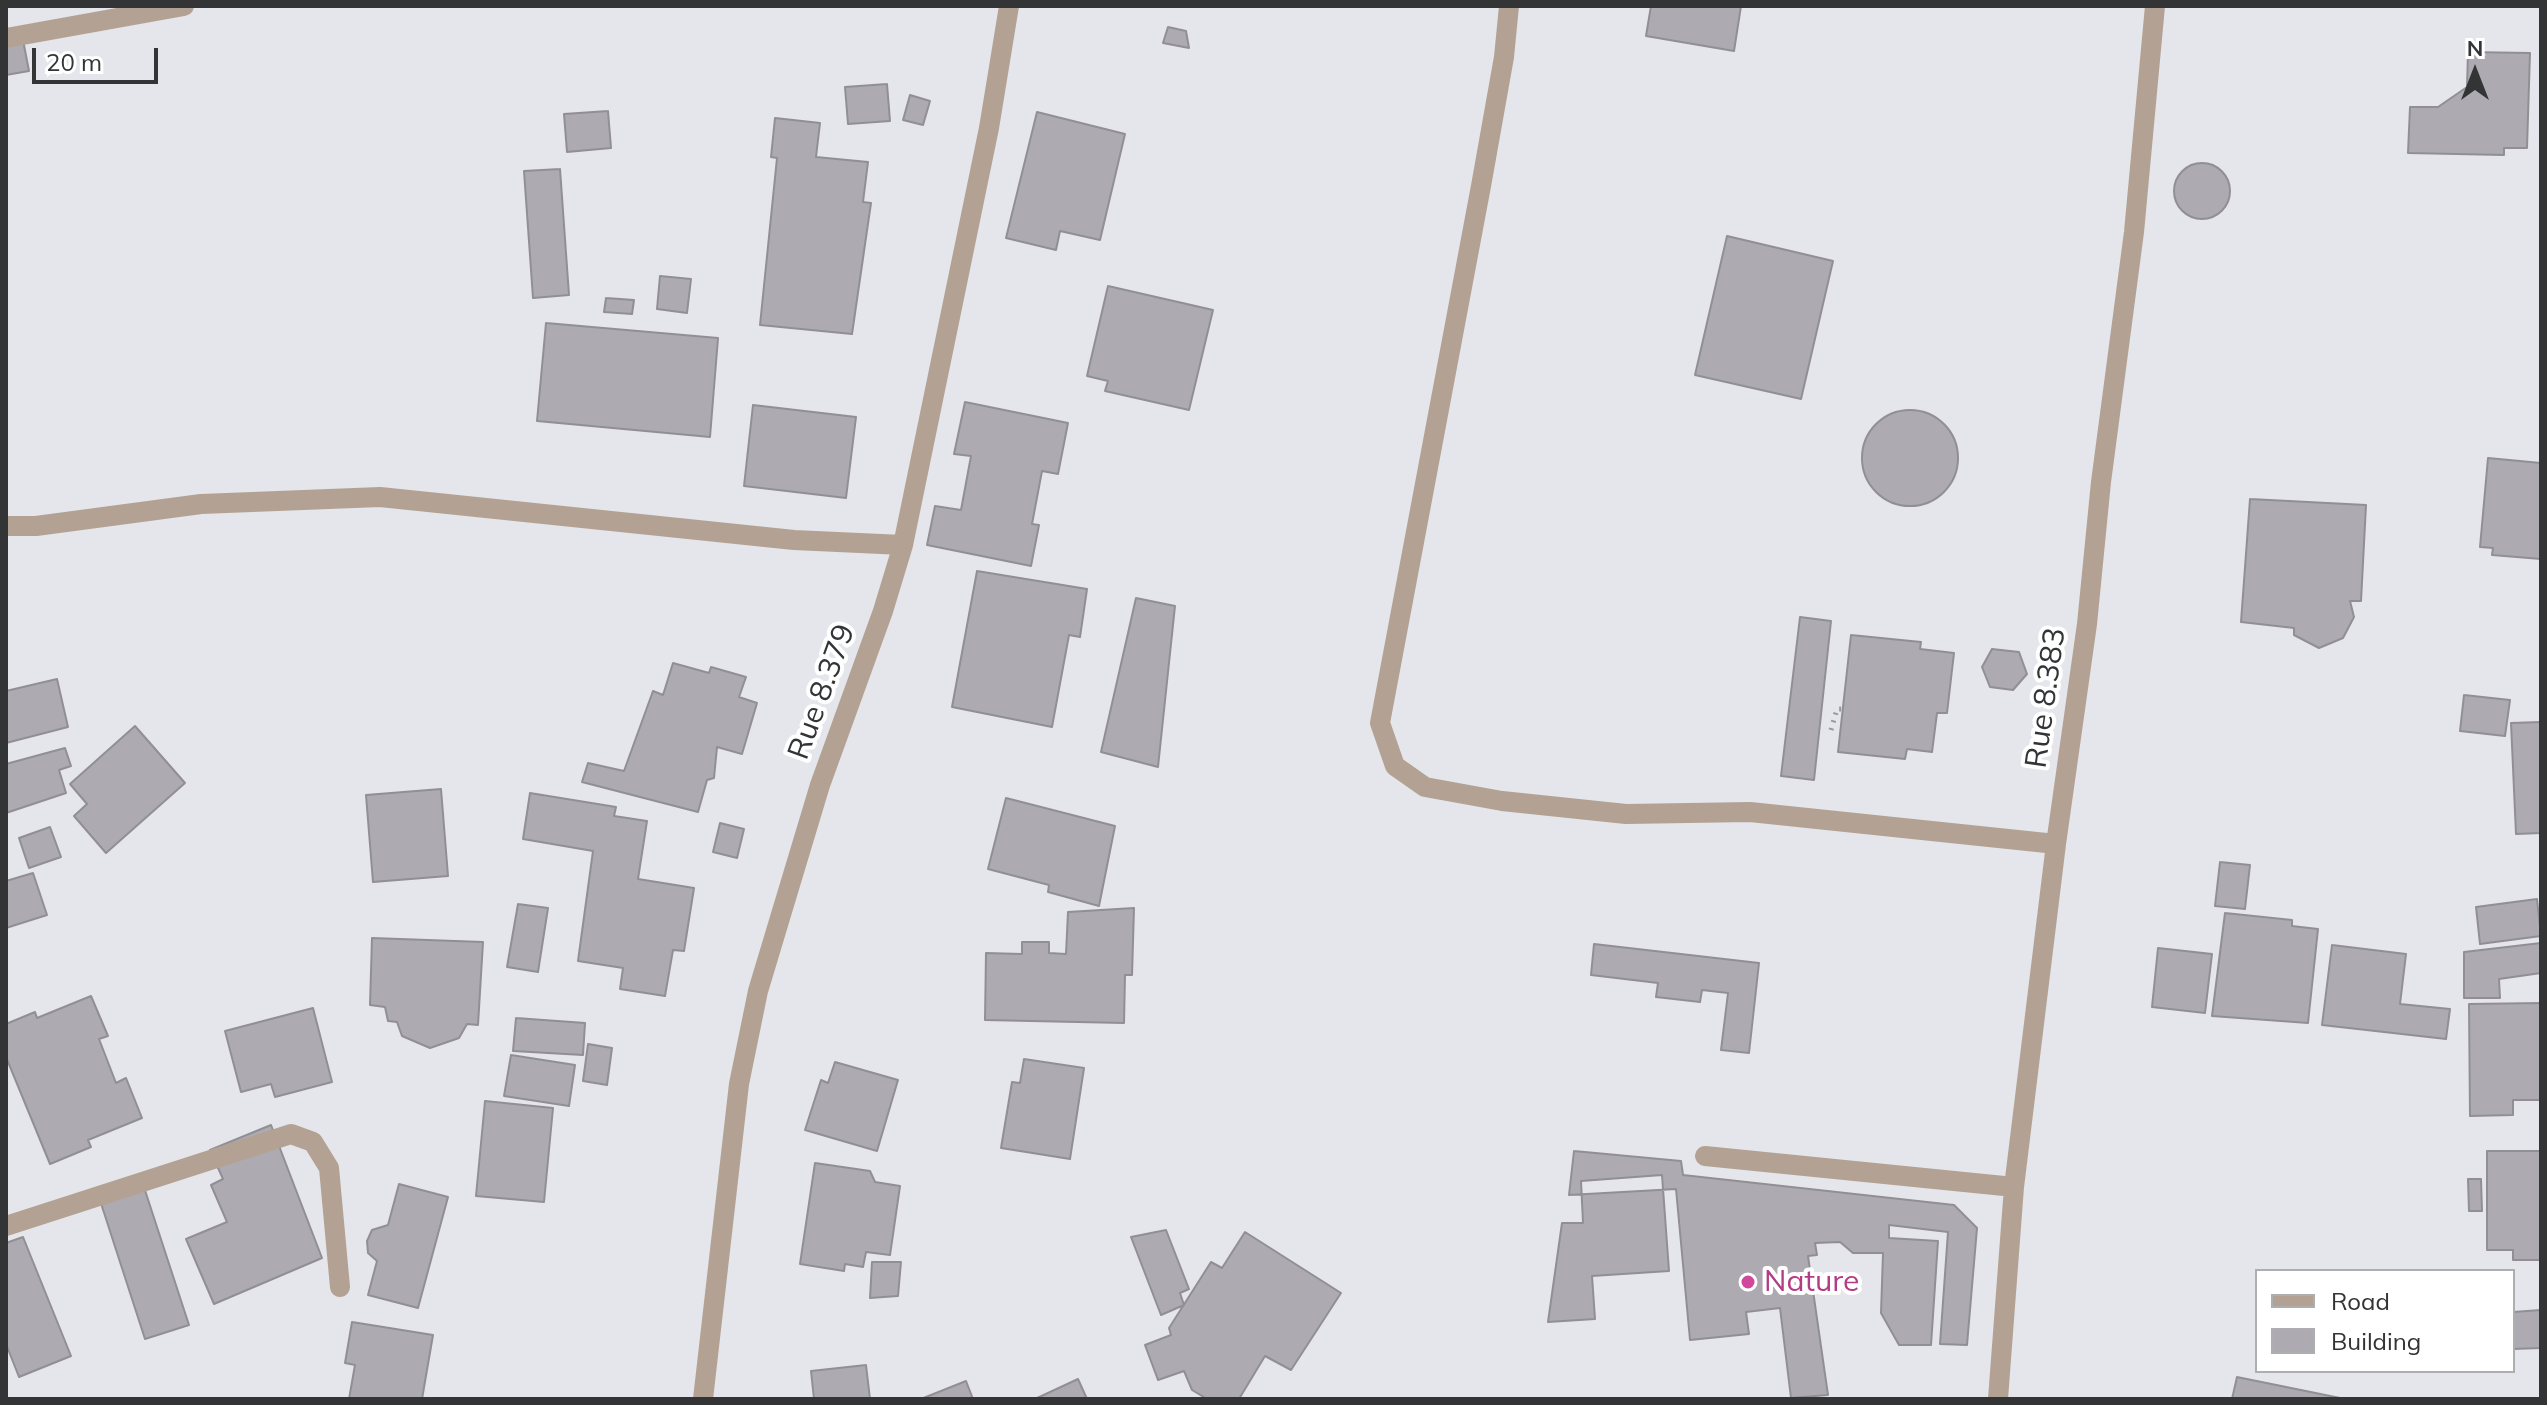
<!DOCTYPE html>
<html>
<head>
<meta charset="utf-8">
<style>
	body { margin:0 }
	#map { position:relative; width:2547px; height:1405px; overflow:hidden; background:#e4e6ec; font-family:Mulish,sans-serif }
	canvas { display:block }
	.frame { position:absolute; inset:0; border:8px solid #333436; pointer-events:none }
	.legend { position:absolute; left:2255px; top:1269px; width:260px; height:104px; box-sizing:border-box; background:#fff; border:2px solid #adaeaf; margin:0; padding:10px 14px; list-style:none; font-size:24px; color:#333436 }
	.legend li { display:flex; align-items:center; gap:16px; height:40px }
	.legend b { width:40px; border:2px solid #adaeaf }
	.north { position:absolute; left:2435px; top:32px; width:80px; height:80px; -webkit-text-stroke:6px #fff; paint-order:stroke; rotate:0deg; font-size:22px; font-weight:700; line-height:32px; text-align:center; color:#333436 }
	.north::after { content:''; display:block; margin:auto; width:28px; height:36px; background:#333436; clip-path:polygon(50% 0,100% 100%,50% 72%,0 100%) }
	.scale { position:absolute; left:32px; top:48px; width:126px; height:36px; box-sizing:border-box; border:4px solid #333436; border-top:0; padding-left:10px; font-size:24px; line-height:28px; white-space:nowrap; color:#333436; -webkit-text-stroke:6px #fff; paint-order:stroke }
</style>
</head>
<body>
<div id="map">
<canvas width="2547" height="1405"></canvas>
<div class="frame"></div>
<ul class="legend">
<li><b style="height:10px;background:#b3a293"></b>Road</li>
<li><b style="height:22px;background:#adabb1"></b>Building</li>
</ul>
<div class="north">N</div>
<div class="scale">20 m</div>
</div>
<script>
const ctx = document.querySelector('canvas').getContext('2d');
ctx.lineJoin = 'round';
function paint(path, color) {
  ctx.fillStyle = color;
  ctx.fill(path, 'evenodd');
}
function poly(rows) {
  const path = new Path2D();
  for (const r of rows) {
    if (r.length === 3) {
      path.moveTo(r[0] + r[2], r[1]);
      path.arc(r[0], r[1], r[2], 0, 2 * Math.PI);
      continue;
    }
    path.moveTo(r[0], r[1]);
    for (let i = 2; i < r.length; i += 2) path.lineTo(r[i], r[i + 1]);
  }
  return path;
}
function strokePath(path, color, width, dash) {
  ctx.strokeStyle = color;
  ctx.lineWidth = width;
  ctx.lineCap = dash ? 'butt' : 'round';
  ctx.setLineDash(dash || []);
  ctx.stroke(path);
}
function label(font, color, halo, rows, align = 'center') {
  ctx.font = font + ' Mulish,sans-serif';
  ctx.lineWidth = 8;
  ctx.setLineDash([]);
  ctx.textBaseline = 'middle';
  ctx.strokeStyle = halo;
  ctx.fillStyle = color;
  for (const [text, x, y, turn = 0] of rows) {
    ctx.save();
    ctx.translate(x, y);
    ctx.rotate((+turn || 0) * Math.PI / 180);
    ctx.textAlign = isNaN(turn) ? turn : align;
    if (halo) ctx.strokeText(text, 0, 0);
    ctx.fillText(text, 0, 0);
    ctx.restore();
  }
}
const building = poly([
	[1651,6,1741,6,1734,51,1646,36,1651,6],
	[1168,27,1186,31,1189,48,1163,43,1168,27],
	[23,40,29,71,6,75,6,44,23,40],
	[2468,52,2530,53,2527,148,2504,148,2504,155,2408,153,2410,107,2438,107,2467,87,2468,52],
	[887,84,890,121,848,124,845,87,887,84],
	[910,95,930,101,923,125,903,120,910,95],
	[608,111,611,148,567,152,564,114,608,111],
	[1037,112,1125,134,1100,240,1060,231,1056,250,1006,238,1037,112],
	[775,118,820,123,816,157,868,162,863,202,871,203,852,334,760,325,777,158,771,157,775,118],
	[2202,191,28],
	[560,169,569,295,533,298,524,171,560,169],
	[1727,236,1833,261,1801,399,1695,375,1727,236],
	[660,276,691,279,687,313,657,309,660,276],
	[1108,286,1213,310,1189,410,1105,391,1108,381,1087,376,1108,286],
	[606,298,634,300,632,314,604,312,606,298],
	[546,323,718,338,710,437,537,421,546,323],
	[965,402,1068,423,1058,474,1042,471,1032,524,1039,525,1031,566,927,545,935,506,961,510,971,456,954,454,965,402],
	[753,405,856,417,846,498,744,486,753,405],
	[1910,458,48],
	[2488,458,2541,463,2541,559,2492,555,2493,548,2480,547,2488,458],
	[2250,499,2366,505,2361,601,2350,601,2354,617,2343,638,2319,648,2294,635,2294,628,2241,622,2250,499],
	[977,571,1087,589,1080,637,1069,635,1052,727,952,707,977,571],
	[1136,598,1175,606,1158,767,1101,752,1136,598],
	[1800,617,1831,621,1814,780,1781,776,1800,617],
	[1851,635,1921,642,1920,649,1954,653,1947,713,1937,713,1932,752,1907,749,1905,759,1838,752,1851,635],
	[1992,649,2019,652,2027,674,2013,690,1990,687,1982,667,1992,649],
	[673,663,709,673,711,667,746,677,739,697,757,703,742,754,717,747,714,778,707,780,698,812,582,782,588,763,624,771,653,691,663,695,673,663],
	[57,679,68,727,6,743,6,691,57,679],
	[2464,695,2510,700,2505,736,2460,731,2464,695],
	[2541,722,2541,833,2516,834,2511,723,2541,722],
	[135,726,185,783,106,853,74,816,87,804,70,784,135,726],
	[65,748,71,766,59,770,66,793,6,813,6,764,65,748],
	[441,789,448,876,373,882,366,795,441,789],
	[530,793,616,807,614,816,647,821,638,879,694,888,684,951,673,950,665,996,620,989,623,968,578,961,593,851,523,839,530,793],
	[1006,798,1115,826,1099,906,1048,892,1049,885,988,869,1006,798],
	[720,823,744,829,737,858,713,852,720,823],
	[50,827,61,857,29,868,19,838,50,827],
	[2220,862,2250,865,2245,909,2215,906,2220,862],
	[33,873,47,915,6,928,6,881,33,873],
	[2537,899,2541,936,2480,944,2476,907,2537,899],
	[518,904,548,908,538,972,507,967,518,904],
	[1134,908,1132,975,1125,975,1124,1023,985,1020,986,953,1022,954,1022,942,1049,942,1049,953,1066,954,1068,912,1134,908],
	[2225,913,2292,920,2292,926,2318,929,2308,1023,2212,1016,2225,913],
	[372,938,483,942,478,1025,467,1024,459,1038,430,1048,402,1036,397,1022,388,1021,385,1007,370,1005,372,938],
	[2541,943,2541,973,2499,979,2500,998,2464,998,2464,952,2541,943],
	[1594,944,1759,963,1749,1053,1721,1050,1728,993,1702,990,1700,1002,1656,997,1658,983,1591,975,1594,944],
	[2332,945,2406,954,2400,1004,2450,1009,2446,1039,2322,1025,2332,945],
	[2158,948,2212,954,2205,1013,2152,1007,2158,948],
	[91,996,108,1036,99,1039,116,1083,126,1078,142,1118,88,1140,91,1147,50,1164,6,1057,6,1024,35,1012,37,1018,91,996],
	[2541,1003,2541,1100,2513,1100,2513,1115,2470,1116,2469,1004,2541,1003],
	[313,1008,332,1082,275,1097,271,1084,241,1092,225,1031,313,1008],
	[516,1018,585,1023,583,1055,513,1051,516,1018],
	[588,1044,612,1048,607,1085,583,1081,588,1044],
	[511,1055,575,1065,569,1106,504,1096,511,1055],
	[1024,1059,1084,1068,1070,1159,1001,1148,1012,1082,1020,1083,1024,1059],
	[835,1062,898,1080,877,1151,805,1130,821,1080,828,1083,835,1062],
	[485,1101,553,1108,544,1202,476,1196,485,1101],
	[271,1125,322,1258,214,1304,186,1239,227,1222,211,1185,223,1179,210,1150,271,1125],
	[1574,1151,1681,1161,1683,1175,1954,1205,1977,1228,1967,1345,1940,1344,1948,1232,1889,1225,1889,1238,1938,1241,1931,1345,1899,1345,1881,1313,1883,1253,1853,1253,1840,1242,1815,1243,1817,1255,1808,1256,1828,1395,1791,1398,1780,1308,1746,1312,1749,1334,1690,1340,1676,1189,1569,1195,1574,1151],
	[2487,1151,2541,1151,2541,1260,2513,1260,2513,1250,2487,1250,2487,1151],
	[815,1163,870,1171,875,1182,900,1186,890,1255,866,1252,863,1267,845,1264,844,1271,800,1264,815,1163],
	[140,1175,189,1325,145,1339,96,1188,140,1175],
	[1662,1175,1669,1271,1592,1276,1595,1319,1548,1322,1562,1223,1583,1223,1581,1181,1662,1175],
	[2468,1179,2481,1179,2482,1211,2469,1211,2468,1179],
	[399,1184,448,1197,418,1308,368,1295,377,1261,368,1253,367,1241,372,1230,388,1225,399,1184],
	[1166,1230,1189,1289,1180,1293,1184,1305,1161,1315,1131,1237,1166,1230],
	[1245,1232,1341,1293,1291,1370,1265,1356,1239,1399,1207,1399,1192,1390,1184,1371,1158,1380,1145,1345,1171,1335,1169,1328,1211,1262,1222,1268,1245,1232],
	[23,1237,71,1356,19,1377,6,1344,6,1243,23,1237],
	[872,1262,901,1262,898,1296,870,1298,872,1262],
	[2541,1310,2541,1348,2513,1349,2513,1312,2541,1310],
	[352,1322,433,1335,422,1399,349,1399,355,1365,345,1363,352,1322],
	[866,1365,870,1399,814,1399,811,1371,866,1365],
	[2237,1377,2345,1399,2232,1399,2237,1377],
	[1078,1379,1087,1399,1035,1399,1078,1379],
	[966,1381,973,1399,921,1399,966,1381]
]);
const path = poly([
	[1831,730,1837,709,1845,709]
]);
const street = poly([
	[1509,6,1504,57,1481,186,1380,723,1395,766,1425,787,1502,801,1626,814,1750,812,2056,844],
	[6,38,184,6],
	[6,526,36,526,201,504,380,497,794,540,903,545],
	[1705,1156,2014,1187],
	[6,1226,291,1134,313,1142,329,1168,340,1287],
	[703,1399,739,1084,758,991,820,785,883,611,903,545,989,128,1009,6],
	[1998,1399,2014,1187,2056,844,2087,624,2101,482,2134,232,2155,6]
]);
const markers = [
	[1748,1282,8,"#d1479c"]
];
const streetNames = [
	["Rue 8.379",822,692,-70],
	["Rue 8.383",2046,698,-82]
];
const hotelNames = [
	["Nature",1764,1282]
];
paint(building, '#adabb1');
strokePath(building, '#918f94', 2);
strokePath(path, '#98999d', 5, [2, 6]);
strokePath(street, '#b3a293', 20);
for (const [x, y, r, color] of markers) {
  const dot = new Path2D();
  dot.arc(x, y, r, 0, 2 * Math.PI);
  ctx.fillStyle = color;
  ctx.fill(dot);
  strokePath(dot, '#fff', 3);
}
label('30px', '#333436', '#fff', streetNames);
label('30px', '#b23c85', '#fff', hotelNames, 'left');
</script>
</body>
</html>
